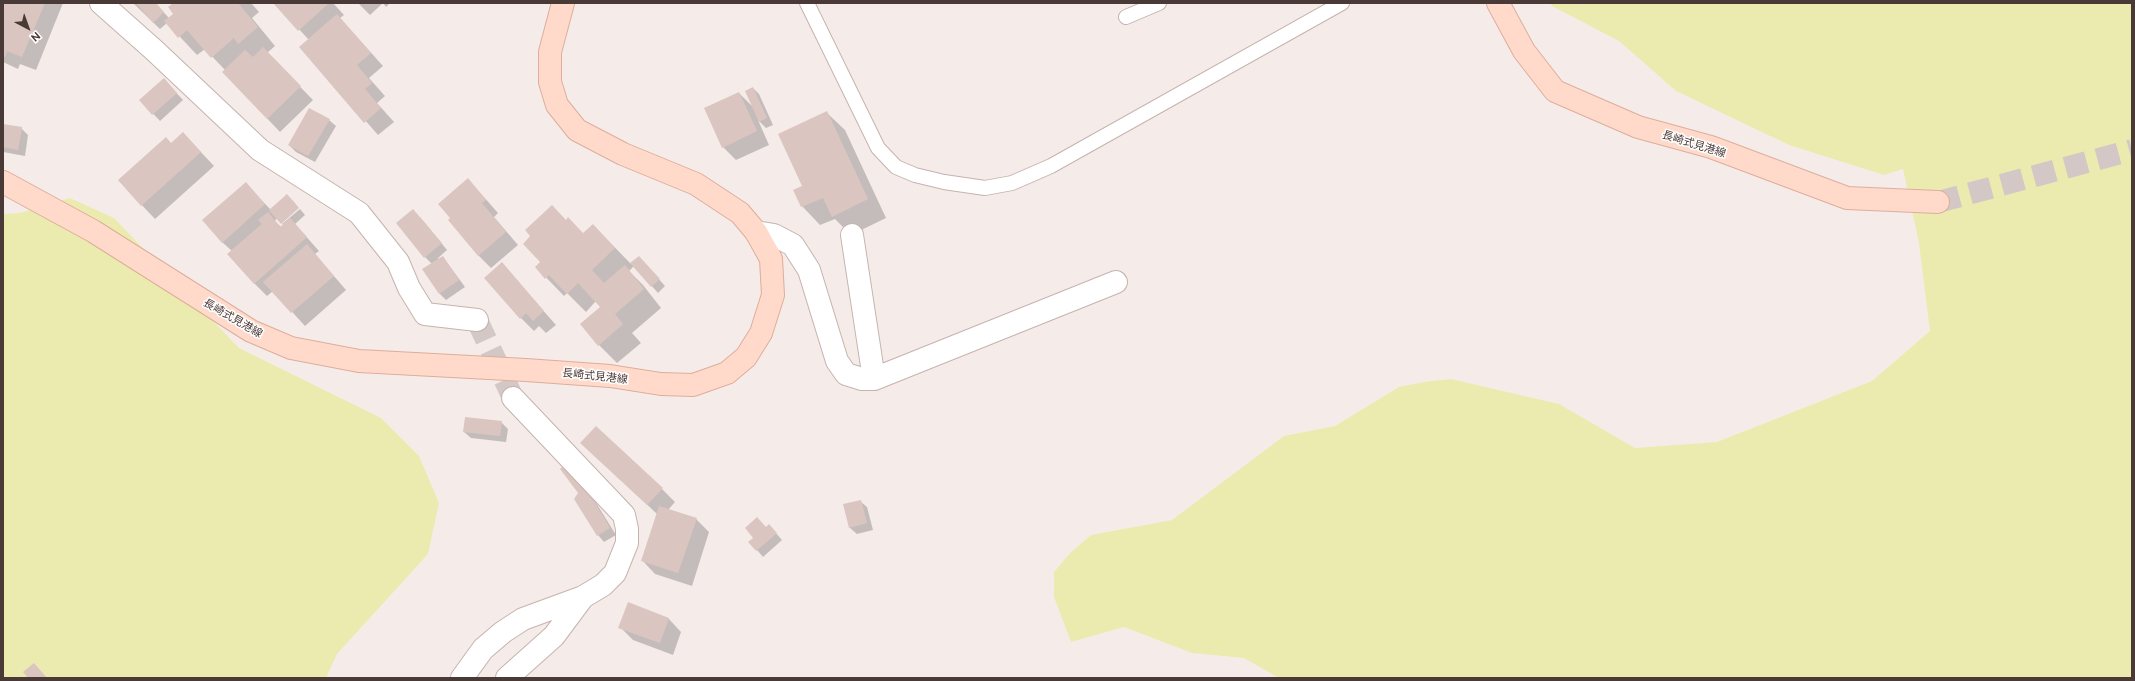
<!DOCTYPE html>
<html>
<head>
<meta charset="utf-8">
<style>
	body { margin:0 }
	#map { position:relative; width:2135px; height:681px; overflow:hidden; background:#f5ece9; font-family:Ubuntu,sans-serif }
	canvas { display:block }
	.frame { position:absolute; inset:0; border:4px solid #4a3a37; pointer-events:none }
	.north { position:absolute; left:8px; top:8px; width:40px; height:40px; -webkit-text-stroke:3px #fff; paint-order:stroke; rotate:139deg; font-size:11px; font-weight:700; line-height:16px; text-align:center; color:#4a3a37 }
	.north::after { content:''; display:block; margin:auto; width:14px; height:18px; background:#4a3a37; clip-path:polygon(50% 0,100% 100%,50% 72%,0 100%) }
</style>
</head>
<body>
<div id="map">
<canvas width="2135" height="681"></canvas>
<div class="frame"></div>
<div class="north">N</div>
</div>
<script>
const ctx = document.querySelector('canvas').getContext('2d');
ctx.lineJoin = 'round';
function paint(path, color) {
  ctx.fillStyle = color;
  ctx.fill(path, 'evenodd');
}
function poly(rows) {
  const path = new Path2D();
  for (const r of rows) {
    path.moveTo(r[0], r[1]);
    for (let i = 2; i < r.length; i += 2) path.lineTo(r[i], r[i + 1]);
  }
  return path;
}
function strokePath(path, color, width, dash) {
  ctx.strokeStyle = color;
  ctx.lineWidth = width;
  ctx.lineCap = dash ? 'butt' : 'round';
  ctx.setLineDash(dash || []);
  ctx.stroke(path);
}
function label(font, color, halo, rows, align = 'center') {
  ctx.font = font + ' Ubuntu,"Noto Sans JP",sans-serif';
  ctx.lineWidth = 3;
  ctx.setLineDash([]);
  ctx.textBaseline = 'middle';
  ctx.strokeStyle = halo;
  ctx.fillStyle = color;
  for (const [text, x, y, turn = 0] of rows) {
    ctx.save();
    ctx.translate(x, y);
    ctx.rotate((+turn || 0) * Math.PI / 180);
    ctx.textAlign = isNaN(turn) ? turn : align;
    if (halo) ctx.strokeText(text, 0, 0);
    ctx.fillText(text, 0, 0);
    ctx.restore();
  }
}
const green = poly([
	[1550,3,2132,3,2132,678,1279,678,1244,658,1192,653,1124,627,1071,642,1054,597,1054,572,1071,552,1091,535,1172,520,1284,436,1335,426,1399,387,1424,382,1451,379,1559,404,1635,448,1717,442,1872,381,1930,331,1919,243,1903,169,1884,175,1789,145,1676,91,1619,41,1552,6],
	[70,198,114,218,239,348,381,418,419,456,439,503,428,554,337,654,326,678,3,678,3,214,20,213]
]);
const shadow = poly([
	[3,3,63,3,36,70,20,64,18,69,3,62],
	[133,3,155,3,169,18,174,14,174,3,251,3,259,12,252,18,275,46,267,53,313,100,280,132,223,72,225,70,205,49,197,55,167,23,160,29],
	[275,3,333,3,344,15,340,18,383,66,369,78,385,96,377,103,394,122,378,135,301,47,309,40],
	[358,3,390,3,386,7,383,3,370,15],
	[170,86,183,100,160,121,140,100],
	[753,88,759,94,773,125,766,128,758,120,769,145,736,160,723,147,739,93,754,108],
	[826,112,845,130,886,218,851,235,835,219,820,225,802,206],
	[329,120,336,126,315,162,296,152,289,145],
	[3,125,21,128,28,135,25,156,3,152],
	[183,133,214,166,155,219,119,181,171,144],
	[468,179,498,213,494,217,518,245,491,268,478,255],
	[246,184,271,210,287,195,294,202,298,207,281,222,277,218,275,221,281,227,284,225,282,224,300,209,305,215,295,224,319,251,315,254,346,290,305,326,273,291,267,296,254,283,232,251,222,242],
	[420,217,447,250,437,259,443,257,465,287,446,300,439,293,432,264,425,257],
	[566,221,583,234,593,225,631,264,639,257,665,286,658,293,634,266,629,271,643,285,661,308,632,333,641,343,617,363,599,345,601,307,596,301,586,312,567,293,564,296,536,267,542,262],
	[502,264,556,325,546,333,539,326,534,331,521,318],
	[501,422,508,429,506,442,471,438,464,432],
	[595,455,662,489,675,502,668,510,696,519,709,532,692,586,655,574,642,560,657,514],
	[561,469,593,498,616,535,604,542,598,535,579,493],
	[860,501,867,507,873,530,857,534,850,528,844,505],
	[766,528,775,532,782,540,763,557,757,550,755,538],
	[668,618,681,632,673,655,633,640,620,627]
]);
const building = poly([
	[3,3,45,3,22,57,7,51,5,57,3,56],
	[136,3,156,3,164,12,153,23],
	[173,3,238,3,258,27,238,44,234,38,211,58,187,30,178,38,164,21,173,14,168,7],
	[273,3,329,3,298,31],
	[337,14,371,53,357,65,372,83,365,89,381,108,364,123,299,47],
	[263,47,301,86,267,119,222,72,245,50,253,57],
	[164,78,177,93,152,115,139,100],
	[753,87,767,118,759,122,745,91],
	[739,92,757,131,722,148,704,108],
	[309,108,330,119,308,156,288,145],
	[827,111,868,199,832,217,823,198,801,207,793,190,802,186,778,134],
	[3,124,22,127,18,150,3,147],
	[183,132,201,152,141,206,118,180,166,137,171,143],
	[468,178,486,200,482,203,506,232,478,256,448,220,450,218,438,204],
	[246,182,265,204,222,243,202,220],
	[287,194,299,208,281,224,269,210],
	[552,205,566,220,568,217,583,233,593,224,615,248,592,270,604,283,625,265,644,289,615,314,623,324,598,346,580,324,600,307,578,283,567,294,549,275,545,279,535,267,540,262,523,244,530,236,525,230],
	[413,209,442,243,424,258,396,223],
	[268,212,280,227,290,218,307,237,254,284,227,254,262,224,258,220],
	[307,244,334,276,291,313,263,282],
	[443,256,459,280,439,294,422,269],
	[639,256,660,279,651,287,630,263],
	[502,262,544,311,533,321,526,313,520,319,484,278],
	[465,417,502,421,500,436,463,432],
	[596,426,663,488,647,505,580,443],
	[563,466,587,490,610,528,597,536,574,499,578,493,560,469],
	[861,500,867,523,849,528,843,504],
	[659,506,697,518,678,573,641,561],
	[757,517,766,527,769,524,777,533,756,551,748,542,753,538,745,528],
	[628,602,669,618,660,643,618,628],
	[34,663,47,678,28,678,23,672]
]);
const streetTunnel = poly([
	[477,320,513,398]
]);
const secondaryTunnel = poly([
	[1938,202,2132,150]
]);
const lane = poly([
	[807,3,878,148,896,167,915,175,944,182,985,188,1012,183,1051,166,1342,3],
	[1126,17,1159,3]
]);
const street = poly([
	[101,3,154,50,260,150,359,213,398,262,409,288,425,314,477,320],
	[756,232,774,235,793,245,809,270,837,361,846,374,862,379,874,379,1116,282],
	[852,235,874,379],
	[462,678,483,649,503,632,523,619,583,597,603,585,615,573,627,543,627,529,624,515,513,398],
	[507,678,554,636,583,597]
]);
const secondary = poly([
	[1498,3,1524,51,1555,91,1638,127,1711,147,1847,198,1938,202],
	[3,182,93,231,251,331,291,348,359,361,526,370,610,376,661,384,693,385,727,373,746,357,761,333,773,295,771,259,756,232,740,213,696,184,623,154,577,130,557,105,550,82,550,52,563,3]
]);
const streetNames = [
	["長崎式見港線",1694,144,17],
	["長崎式見港線",233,318,30],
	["長崎式見港線",595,376,6]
];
paint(green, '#ebebb0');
paint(shadow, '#0003');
paint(building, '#dbc5c1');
strokePath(streetTunnel, '#d3c8c5', 22, [22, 11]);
strokePath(secondaryTunnel, '#d3c8c5', 22, [22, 11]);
strokePath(lane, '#c5b3ae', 16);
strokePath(street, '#c5b3ae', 24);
strokePath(secondary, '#dead9b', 24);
strokePath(lane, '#fff', 14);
strokePath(street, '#fff', 22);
strokePath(secondary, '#ffdaca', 22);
label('11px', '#4a3a37', '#fff', streetNames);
</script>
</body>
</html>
